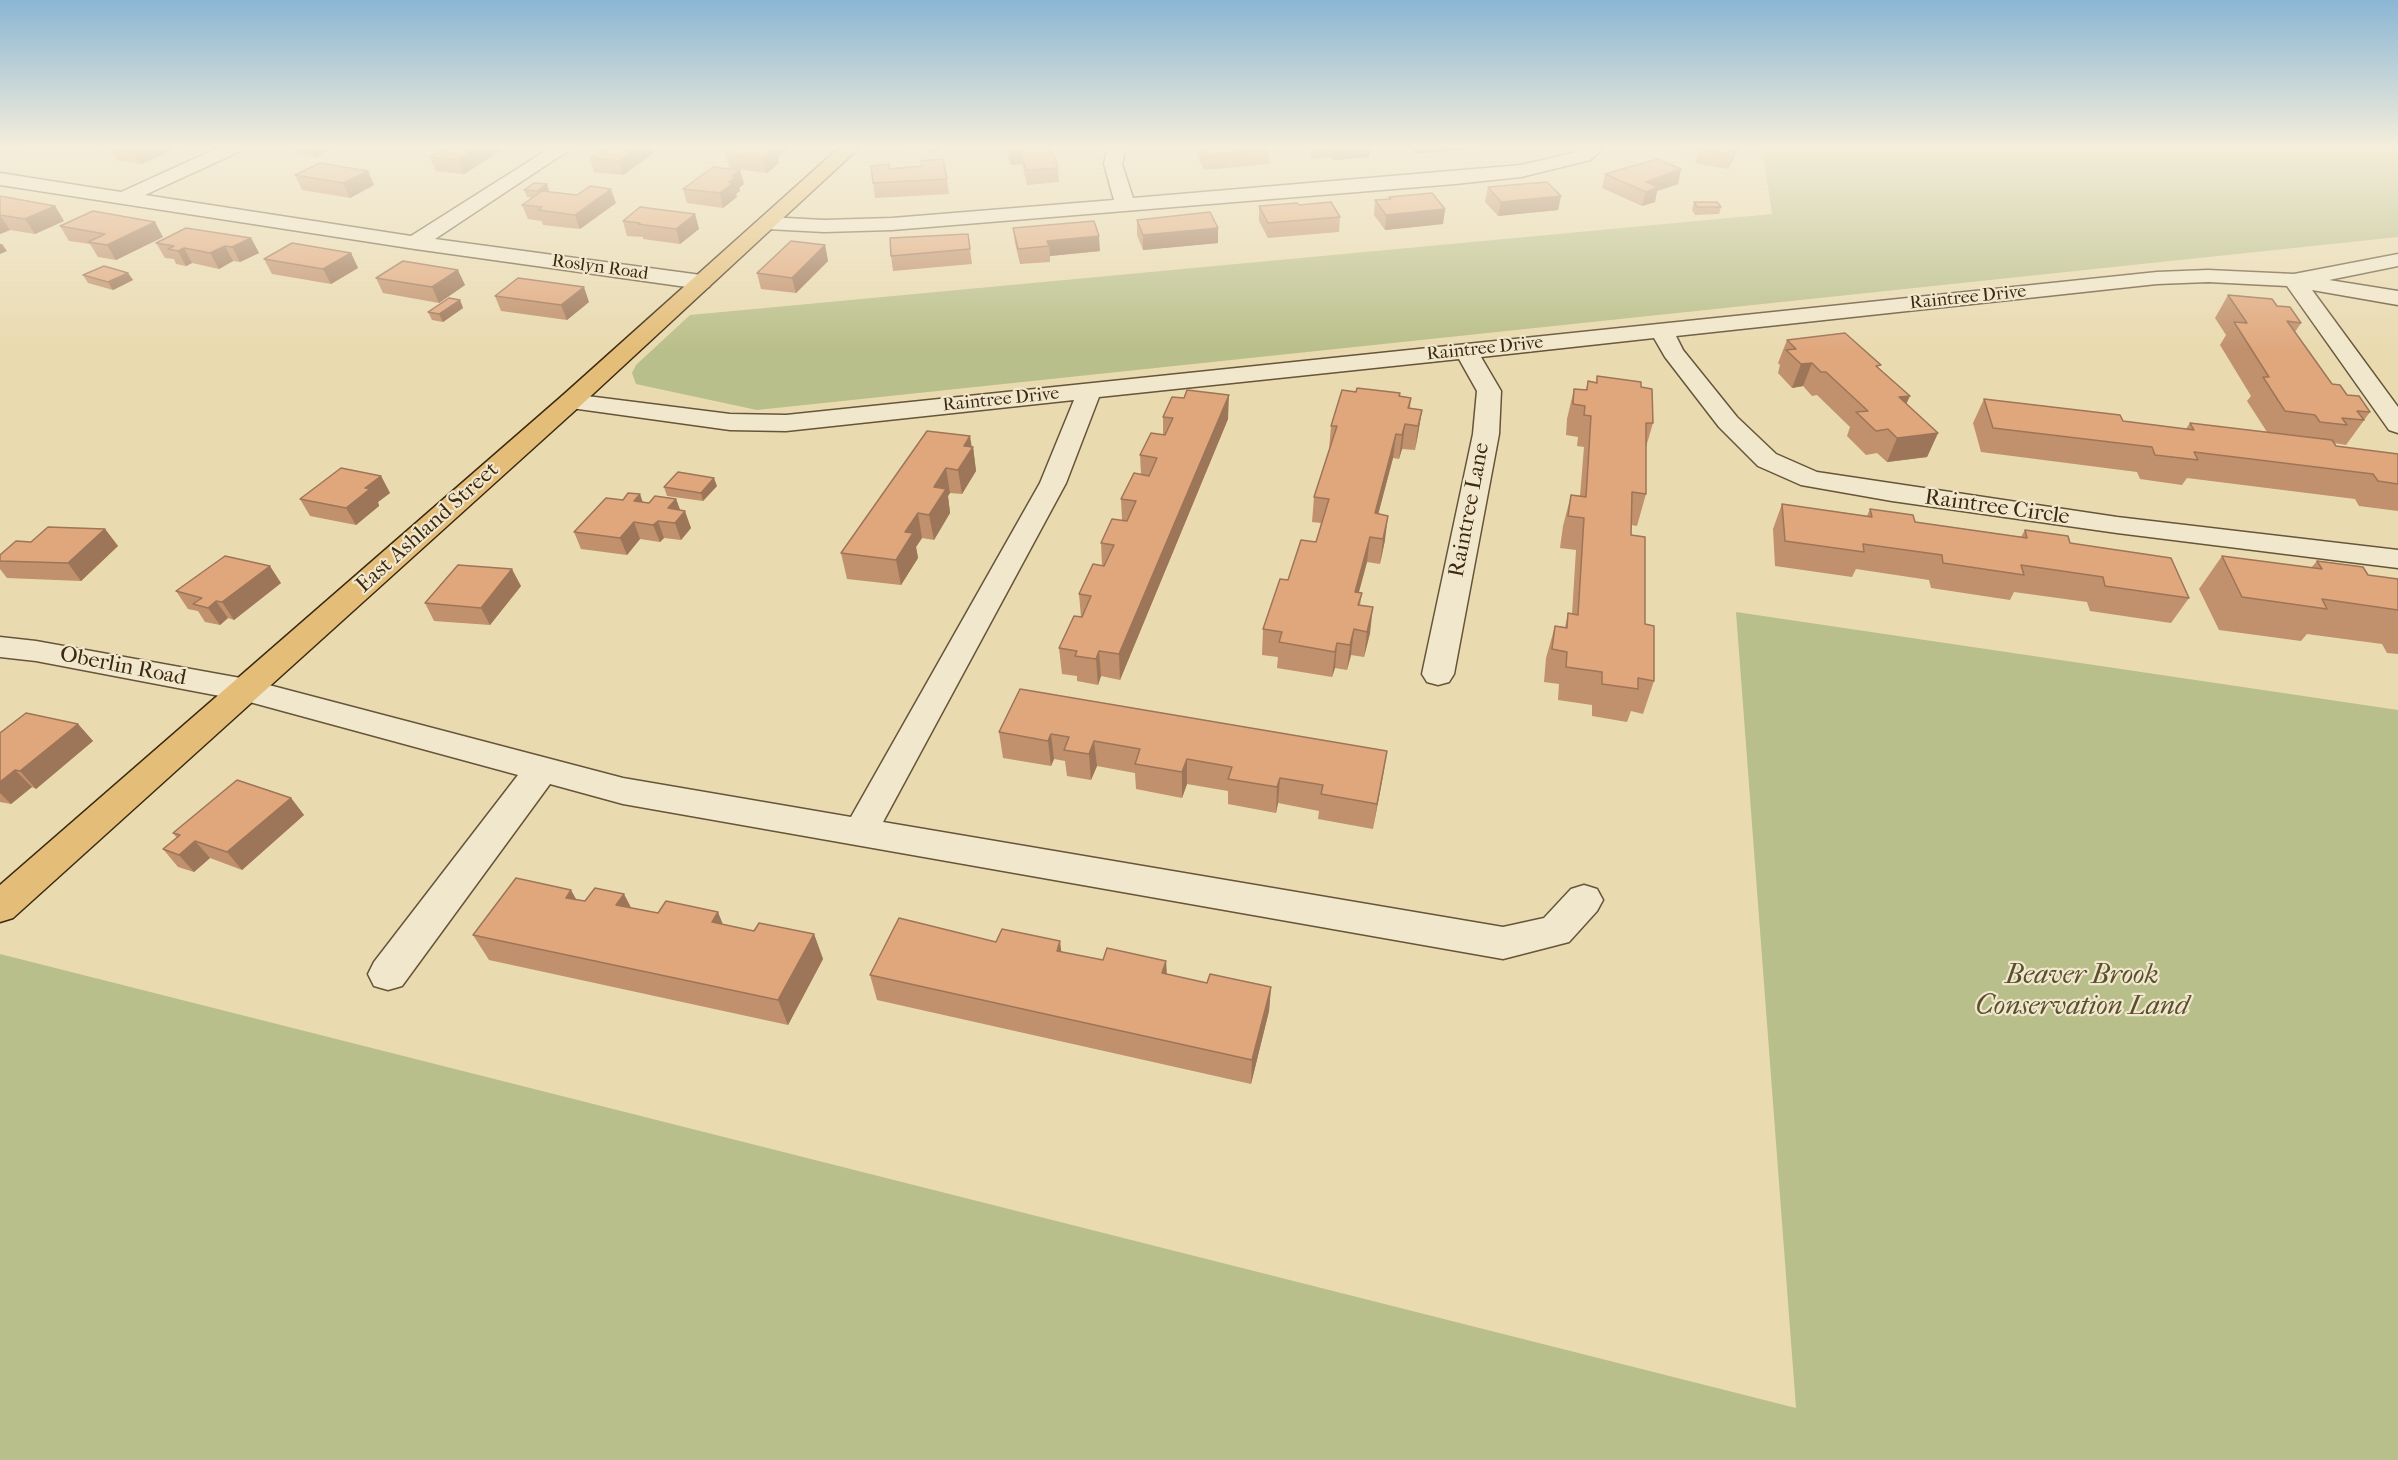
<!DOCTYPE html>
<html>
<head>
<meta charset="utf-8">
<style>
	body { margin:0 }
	canvas { display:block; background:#e9dab0 }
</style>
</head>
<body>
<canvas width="2398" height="1460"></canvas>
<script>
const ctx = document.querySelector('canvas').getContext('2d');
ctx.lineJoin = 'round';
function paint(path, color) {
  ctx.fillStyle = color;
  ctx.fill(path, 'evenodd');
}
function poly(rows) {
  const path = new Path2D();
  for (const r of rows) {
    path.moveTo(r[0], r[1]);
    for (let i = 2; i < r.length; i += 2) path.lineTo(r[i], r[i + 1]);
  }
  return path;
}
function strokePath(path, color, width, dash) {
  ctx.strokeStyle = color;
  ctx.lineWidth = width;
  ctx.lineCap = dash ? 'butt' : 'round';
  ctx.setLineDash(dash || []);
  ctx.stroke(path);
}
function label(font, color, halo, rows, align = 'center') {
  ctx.font = font + ' "IM FELL French Canon",serif';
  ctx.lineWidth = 4.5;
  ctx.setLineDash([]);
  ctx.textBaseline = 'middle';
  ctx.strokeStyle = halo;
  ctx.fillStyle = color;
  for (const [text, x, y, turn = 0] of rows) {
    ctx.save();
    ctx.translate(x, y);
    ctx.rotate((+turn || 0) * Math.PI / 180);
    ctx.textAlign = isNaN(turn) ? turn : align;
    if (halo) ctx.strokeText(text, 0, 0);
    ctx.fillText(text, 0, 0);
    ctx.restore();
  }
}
const green = poly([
	[1762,146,2398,146,2398,237,757,410,645,386,636,384,632,373,636,365,690,315,1772,214],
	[1736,612,2398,710,2398,1460,0,1460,0,954,1796,1408]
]);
const minor = poly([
	[222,146,246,146,243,150,145,195,411,236,553,146,575,146,435,239,701,275,709,277,712,282,709,287,701,289,415,249,0,185,0,173,121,192,222,146],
	[1108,146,1126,146,1122,164,1133,198,1521,165,1577,152,1585,146,1606,146,1590,160,1521,177,1455,184,892,230,824,232,767,229,760,227,757,223,760,219,767,217,824,220,892,218,1114,200,1104,164,1108,146],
	[2398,254,2398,266,2329,280,2398,291,2398,305,2312,290,2398,407,2398,433,2389,430,2287,286,2208,282,2157,284,1676,336,1683,350,1737,417,1776,454,1817,472,2117,517,2398,550,2398,568,2117,533,1892,501,1801,485,1758,466,1719,427,1665,357,1654,338,1481,357,1501,391,1499,434,1454,674,1449,682,1438,685,1427,682,1422,674,1473,434,1477,391,1459,359,1099,397,1066,483,883,822,1503,927,1544,918,1571,889,1584,885,1597,889,1603,900,1597,911,1569,942,1503,959,623,804,550,784,402,986,388,990,374,986,368,974,374,962,518,775,246,701,36,661,0,657,0,637,36,641,246,679,623,778,851,817,1040,483,1074,400,786,431,730,430,571,408,562,406,559,401,562,396,571,394,730,414,786,415,2157,272,2208,270,2294,274,2398,254]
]);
const major = poly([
	[841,146,861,146,580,406,13,918,0,922,0,885,562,396,841,146]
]);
const wall = poly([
	[22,146,93,146,84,149,42,150],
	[109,146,183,146,141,164,117,160],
	[287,146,338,146,315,157,291,153],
	[448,146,501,146,502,150,464,174,436,171,430,157],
	[909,146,944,146,937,153,910,150],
	[1007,146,1051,146,1058,168,1059,182,1027,185,1022,164,1011,165,1008,157],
	[1198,146,1266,146,1269,150,1269,164,1204,170,1198,157],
	[1304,146,1370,146,1369,157,1333,160,1331,157,1312,159],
	[1408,146,1473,146,1472,149,1415,154],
	[1675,146,1739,146,1728,169,1695,163,1698,151],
	[788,149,778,157,779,163,767,173,729,168,726,154],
	[654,153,623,175,594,172,590,158],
	[890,169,947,179,949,194,875,198,873,183],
	[1681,169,1678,184,1657,191,1655,202,1642,206,1602,188,1605,174],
	[740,170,744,184,739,188,740,191,736,194,737,197,723,208,687,203,683,189],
	[368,171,374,185,350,198,302,190,295,175],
	[547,184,549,191,548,192,616,203,580,229,543,225,542,221,528,219,522,205,533,198,527,197,524,190],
	[1488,187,1561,196,1558,210,1498,216,1485,202],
	[0,196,55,206,64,221,35,234,10,230,0,234],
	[1389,197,1445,209,1443,224,1385,230,1374,215,1375,200,1389,199],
	[1694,202,1721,207,1719,214,1695,215,1692,210],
	[1299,205,1340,217,1339,232,1268,238,1259,221,1259,206],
	[695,214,699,229,680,244,643,239,643,237,627,236,623,221],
	[1137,220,1218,228,1218,243,1143,250,1137,235],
	[60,226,163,237,116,260,98,257,90,244,69,241],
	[1013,228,1100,251,1050,256,1050,262,1020,264,1015,243],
	[968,234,972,264,893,271,891,256],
	[251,238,259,253,240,262,233,261,219,269,192,263,186,266,176,264,174,259,165,258,156,243],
	[825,245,828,261,796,293,761,289,757,273],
	[351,253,358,268,331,284,272,274,264,259],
	[128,273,133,280,113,290,88,283,83,275],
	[376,278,465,285,439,303,383,293],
	[2228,295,2277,306,2301,323,2295,332,2332,384,2370,412,2346,445,2334,443,2336,446,2398,454,2398,511,2359,506,2355,499,2187,478,2182,485,2140,479,2137,472,1981,452,1973,423,1984,399,2123,421,2186,429,2190,423,2267,432,2247,401,2251,396,2220,345,2226,335,2215,318],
	[495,296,589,302,567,320,501,311],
	[460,300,463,308,443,322,432,320,428,312],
	[1787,340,1879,369,1906,404,1938,433,1927,457,1887,462,1877,453,1866,455,1847,436,1850,427,1817,395,1812,396,1803,386,1792,388,1778,373,1780,365,1778,363],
	[1597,376,1641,387,1653,423,1646,447,1646,494,1637,526,1631,525,1631,535,1654,681,1643,714,1631,711,1627,722,1592,716,1592,705,1558,700,1559,684,1544,682,1546,658,1555,626,1565,627,1568,613,1572,614,1576,550,1560,548,1563,526,1571,495,1580,496,1584,447,1577,446,1578,437,1566,435,1567,419,1574,389,1586,390,1588,381,1596,382],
	[1356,392,1400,393,1400,396,1411,398,1410,409,1422,410,1418,434,1415,450,1402,449,1399,459,1393,458,1378,514,1385,540,1380,564,1367,562,1359,592,1362,593,1360,605,1370,633,1364,657,1351,655,1347,670,1335,668,1332,677,1277,668,1278,657,1262,655,1263,629,1288,580,1316,542,1321,523,1312,522,1314,497,1329,450,1331,426],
	[1163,417,1228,419,1120,680,1101,676,1098,685,1077,681,1077,676,1062,674,1059,648,1081,617,1079,594,1102,566,1101,543,1122,520,1121,499,1141,474,1140,455,1163,435],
	[971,446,973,447,976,471,962,494,950,493,948,496,950,513,934,540,922,538,916,547,918,558,901,585,847,579,841,553],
	[381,476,390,493,378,502,379,506,356,525,310,516,300,499],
	[717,486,703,501,667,496,664,487],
	[676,499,680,510,691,528,681,540,664,538,660,542,640,539,627,555,581,549,574,532,643,502,649,503],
	[1782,504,1867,516,1870,509,1915,522,2021,537,2025,530,2070,543,2189,598,2171,623,2090,611,2087,602,2014,592,2010,600,1931,588,1929,580,1856,569,1852,577,1775,566,1773,529],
	[105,529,118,546,81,581,7,578,0,569,0,555,31,542],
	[2222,556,2311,568,2317,561,2368,575,2398,579,2398,654,2387,653,2382,644,2307,634,2301,641,2219,630,2199,589],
	[281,583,234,620,228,618,220,625,205,622,198,611,188,609,176,591],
	[521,586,490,625,434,621,425,603],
	[1020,689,1387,751,1373,829,1318,819,1319,811,1278,803,1276,813,1228,804,1228,791,1187,784,1182,798,1136,789,1135,773,1097,766,1091,780,1067,776,1065,761,1054,759,1051,766,1003,758,999,732],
	[78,724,93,741,36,789,32,787,11,804,0,802,0,733],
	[291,798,304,815,242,870,210,858,194,872,178,867,163,849,177,838,173,833],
	[576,900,631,908,754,931,814,934,823,959,788,1025,489,960,473,935],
	[996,942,1061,952,1103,960,1166,961,1167,974,1207,983,1271,987,1269,1011,1251,1084,877,1000,870,975]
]);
const shadedWall = poly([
	[82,146,93,146,84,149],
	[144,146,183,146,141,164,134,150],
	[310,146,338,146,315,157],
	[481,146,501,146,502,150,464,174,458,160],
	[640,146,652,146,654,153,623,175,619,161],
	[771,146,787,146,788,149,778,157,779,163,767,173,763,159,768,148],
	[936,146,944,146,937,153],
	[1334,146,1370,146,1369,157,1333,160],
	[1416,146,1473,146,1472,149,1415,154],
	[1736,146,1739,146,1738,150,1728,169,1732,155],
	[1020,150,1022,164,1011,165,1009,151],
	[1681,169,1678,184,1657,191,1655,202,1642,206,1646,192,1646,182],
	[740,170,744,184,739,188,740,191,736,194,737,197,723,208,720,193,729,182,732,176],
	[368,171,374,185,350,198,343,183],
	[547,184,549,191,540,198,537,191],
	[611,189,616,203,580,229,575,215],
	[1561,196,1558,210,1498,216,1501,202],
	[55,206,64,221,35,234,25,219],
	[1445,209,1443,224,1385,230,1386,215],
	[695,214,699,229,680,244,676,229],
	[0,215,10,230,0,234],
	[155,222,163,237,116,260,107,245],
	[1218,228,1218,243,1143,250,1143,235],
	[1099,236,1100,251,1050,256,1049,246,1047,241],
	[251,238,259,253,240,262,232,247],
	[0,244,2,244,7,251,0,254],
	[825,245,828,261,796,293,792,278],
	[225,246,233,261,219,269,210,253],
	[184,248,192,263,186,266,178,251],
	[351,253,358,268,331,284,323,269],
	[458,270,465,285,439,303,432,287],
	[128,273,133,280,113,290,108,282],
	[584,287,589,302,567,320,561,305],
	[460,300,463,308,443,322,439,314],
	[1812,363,1803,386,1792,388,1801,364],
	[1229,395,1228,419,1120,680,1119,654],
	[1910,396,1899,420,1899,397],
	[1422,410,1418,434,1415,450,1418,426],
	[1405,424,1402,449,1399,459,1402,435],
	[1938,433,1927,457,1887,462,1897,438],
	[1396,434,1393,458,1372,538,1375,513],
	[970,436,972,448,973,447,976,471,962,494,958,470,964,446],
	[946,468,950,493,948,496,950,513,934,540,929,515,934,487],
	[381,476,390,493,378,502,379,506,356,525,346,508,365,488],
	[714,478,717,486,703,501,701,493],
	[640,494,646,511,634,501],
	[676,499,682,515,685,511,691,528,681,540,675,523,668,508],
	[918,513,922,538,916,547,918,558,901,585,896,560,905,532],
	[1388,516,1385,540,1380,564,1383,539],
	[658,521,664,538,660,542,653,525],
	[634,522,640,539,627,555,620,538],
	[105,529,118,546,81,581,68,563],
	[1370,537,1367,562,1352,617,1355,592],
	[270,566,281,583,234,620,222,602],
	[512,569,521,586,490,625,481,608],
	[216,601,228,618,220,625,208,608],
	[1373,607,1370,633,1364,657,1367,632],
	[1354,629,1351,655,1347,670,1350,645],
	[1337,643,1335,668,1332,677,1335,652],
	[1099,651,1101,676,1098,685,1096,659],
	[78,724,93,741,36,789,20,771],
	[1051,734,1054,759,1051,766,1048,741],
	[1094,741,1097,766,1091,780,1089,754],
	[1387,751,1383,776,1373,829,1377,804],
	[1187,759,1187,784,1182,798,1182,772],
	[15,770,32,787,11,804,0,793,0,782],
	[1280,778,1278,803,1276,813,1277,787],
	[291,798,304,815,242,870,227,852],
	[195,841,210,858,194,872,179,855],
	[571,890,585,915,566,898],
	[624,894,637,919,616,905],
	[718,912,728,937,712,922],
	[814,934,823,959,788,1025,778,1000],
	[1060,941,1063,965,1057,951],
	[1166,961,1167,986,1162,973],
	[1271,987,1269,1011,1251,1084,1252,1060]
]);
const building = poly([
	[109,146,144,146,134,150,109,146],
	[448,146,481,146,458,160,430,157,448,146],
	[607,146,640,146,619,161,590,158,607,146],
	[737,146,771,146,768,148,776,149,763,159,726,154,737,146],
	[1008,146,1051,146,1058,168,1026,170,1020,150,1009,151,1008,146],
	[1200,146,1266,146,1269,150,1204,155,1200,146],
	[1700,146,1736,146,1732,155,1698,149,1700,146],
	[943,159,947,179,873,183,871,166,889,164,889,169,922,166,921,161,943,159],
	[1657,159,1681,169,1646,182,1658,187,1646,192,1605,174,1657,159],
	[320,163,368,171,343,183,295,175,320,163],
	[713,167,740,170,732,176,737,177,729,182,733,183,720,193,683,189,713,167],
	[1547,182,1561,196,1501,202,1488,187,1547,182],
	[534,183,547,184,537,191,524,190,534,183],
	[590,186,611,189,575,215,538,210,542,207,522,205,542,191,577,195,590,186],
	[1432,193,1445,209,1386,215,1375,200,1391,199,1389,197,1432,193],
	[0,196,55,206,25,219,0,215,0,196],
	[1331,202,1340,217,1268,223,1259,206,1297,203,1299,205,1331,202],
	[1694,202,1717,202,1721,207,1697,207,1694,202],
	[640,207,695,214,676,229,638,224,640,223,623,221,640,207],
	[93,211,155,222,107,245,88,242,105,234,60,226,93,211],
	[1210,212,1218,228,1143,235,1137,220,1210,212],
	[1094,221,1099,236,1047,241,1049,246,1018,249,1013,228,1094,221],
	[186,228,251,238,232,247,225,246,210,253,184,248,178,251,168,249,174,246,156,243,186,228],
	[968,234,970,249,891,256,890,238,968,234],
	[791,241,825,245,792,278,757,273,791,241],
	[292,243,351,253,323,269,264,259,292,243],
	[403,261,458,270,432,287,376,278,403,261],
	[104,266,128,273,108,282,83,275,104,266],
	[518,278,584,287,561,305,495,296,518,278],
	[2228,295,2272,299,2277,306,2290,307,2301,323,2287,321,2332,384,2340,385,2347,395,2359,396,2370,412,2357,411,2364,420,2342,418,2347,425,2320,422,2315,415,2285,411,2263,377,2269,377,2234,322,2247,323,2228,295],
	[449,298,460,300,439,314,428,312,449,298],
	[1845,333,1881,365,1876,366,1910,396,1899,397,1938,433,1897,438,1888,429,1876,431,1856,412,1868,411,1826,372,1821,372,1812,363,1801,364,1786,350,1796,349,1787,340,1845,333],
	[1597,376,1641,382,1641,387,1652,389,1653,423,1646,423,1646,494,1632,492,1631,535,1645,537,1645,624,1654,626,1654,681,1638,678,1638,689,1602,684,1602,672,1566,667,1567,652,1552,649,1555,626,1567,628,1568,613,1578,615,1584,518,1568,516,1571,495,1586,497,1591,416,1584,415,1585,406,1573,404,1574,389,1587,390,1588,381,1597,383,1597,376],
	[1357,388,1400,393,1399,396,1411,398,1408,408,1422,410,1418,426,1405,424,1402,435,1396,434,1375,513,1388,516,1383,539,1370,537,1355,592,1362,593,1358,605,1373,607,1367,632,1354,629,1350,645,1337,643,1335,652,1279,642,1282,632,1263,629,1280,579,1288,580,1301,540,1316,542,1329,499,1314,497,1337,426,1331,426,1342,390,1356,392,1357,388],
	[1187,390,1229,395,1119,654,1099,651,1096,659,1075,656,1077,651,1059,648,1074,616,1082,617,1091,596,1079,594,1093,564,1104,566,1114,545,1101,543,1112,519,1127,521,1136,501,1121,499,1134,473,1149,476,1157,458,1140,455,1151,433,1165,435,1173,418,1163,417,1172,397,1184,398,1187,390],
	[1984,399,2120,415,2123,421,2194,430,2190,423,2332,440,2336,446,2398,454,2398,484,2378,481,2373,474,2194,452,2198,460,2155,455,2152,447,1993,428,1984,399],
	[927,431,970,436,964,446,973,447,958,470,946,468,934,487,946,489,929,515,918,513,905,532,913,533,896,560,841,553,927,431],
	[341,468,381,476,365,488,370,489,346,508,300,499,341,468],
	[678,472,714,478,701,493,664,487,678,472],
	[628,493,640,494,634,501,649,503,655,496,676,499,668,508,685,511,675,523,658,521,653,525,634,522,620,538,574,532,606,498,623,500,628,493],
	[1782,504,1872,517,1870,509,1913,515,1915,522,2027,538,2025,530,2068,536,2070,543,2171,558,2189,598,2105,586,2103,577,2021,565,2024,575,1943,563,1942,555,1863,544,1864,552,1785,541,1782,504],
	[48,527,105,529,68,563,0,561,0,555,16,541,31,542,48,527],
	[225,556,270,566,222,602,216,601,208,608,193,604,202,598,176,591,225,556],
	[2222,556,2322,569,2317,561,2363,567,2368,575,2398,579,2398,610,2322,599,2327,609,2242,597,2222,556],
	[458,565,512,569,481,608,425,603,458,565],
	[1020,689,1387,751,1377,804,1321,794,1323,785,1280,778,1277,787,1228,779,1232,767,1187,759,1182,772,1135,764,1140,749,1094,741,1089,754,1064,750,1069,737,1051,734,1048,741,999,732,1020,689],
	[26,713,78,724,20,771,15,770,0,782,0,733,26,713],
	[237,780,291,798,227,852,195,841,179,855,163,849,180,835,173,833,237,780],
	[516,878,571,890,566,898,585,901,595,888,624,894,616,905,658,913,666,901,718,912,712,922,754,931,759,923,814,934,778,1000,473,935,516,878],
	[899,918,996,942,1002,929,1060,941,1057,951,1103,960,1107,948,1166,961,1162,973,1207,983,1210,974,1271,987,1252,1060,870,975,899,918]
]);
const farStreetnames = [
	["Roslyn Road",600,268,8],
	["Raintree Drive",1968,298,-6],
	["Raintree Drive",1485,349,-6],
	["Raintree Drive",1001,400,-6]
];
const streetNames = [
	["Raintree Circle",1997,508,8],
	["Raintree Lane",1470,510,-79],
	["East Ashland Street",428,528,-42],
	["Oberlin Road",123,667,11]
];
const nearParknames = [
	["Beaver Brook",2082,976],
	["Conservation Land",2082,1007]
];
paint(green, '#b9bf8a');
strokePath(minor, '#665539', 3);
strokePath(major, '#3b2911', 3);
paint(minor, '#f1e7cc');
paint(major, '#e4bd78');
paint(wall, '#c1906c');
paint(shadedWall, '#9d7558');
paint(building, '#e0a77d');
strokePath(building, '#9d7558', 1.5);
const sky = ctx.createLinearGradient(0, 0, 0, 350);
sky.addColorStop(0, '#8ab6d4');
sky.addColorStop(0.42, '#f5eedb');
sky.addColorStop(1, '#f5eedb00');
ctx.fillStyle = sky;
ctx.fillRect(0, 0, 2398, 350);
label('18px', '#3b2911', '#f1e7cc', farStreetnames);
label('22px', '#3b2911', '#f1e7cc', streetNames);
label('italic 27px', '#5a4e2f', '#f1e7cc', nearParknames);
</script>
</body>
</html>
